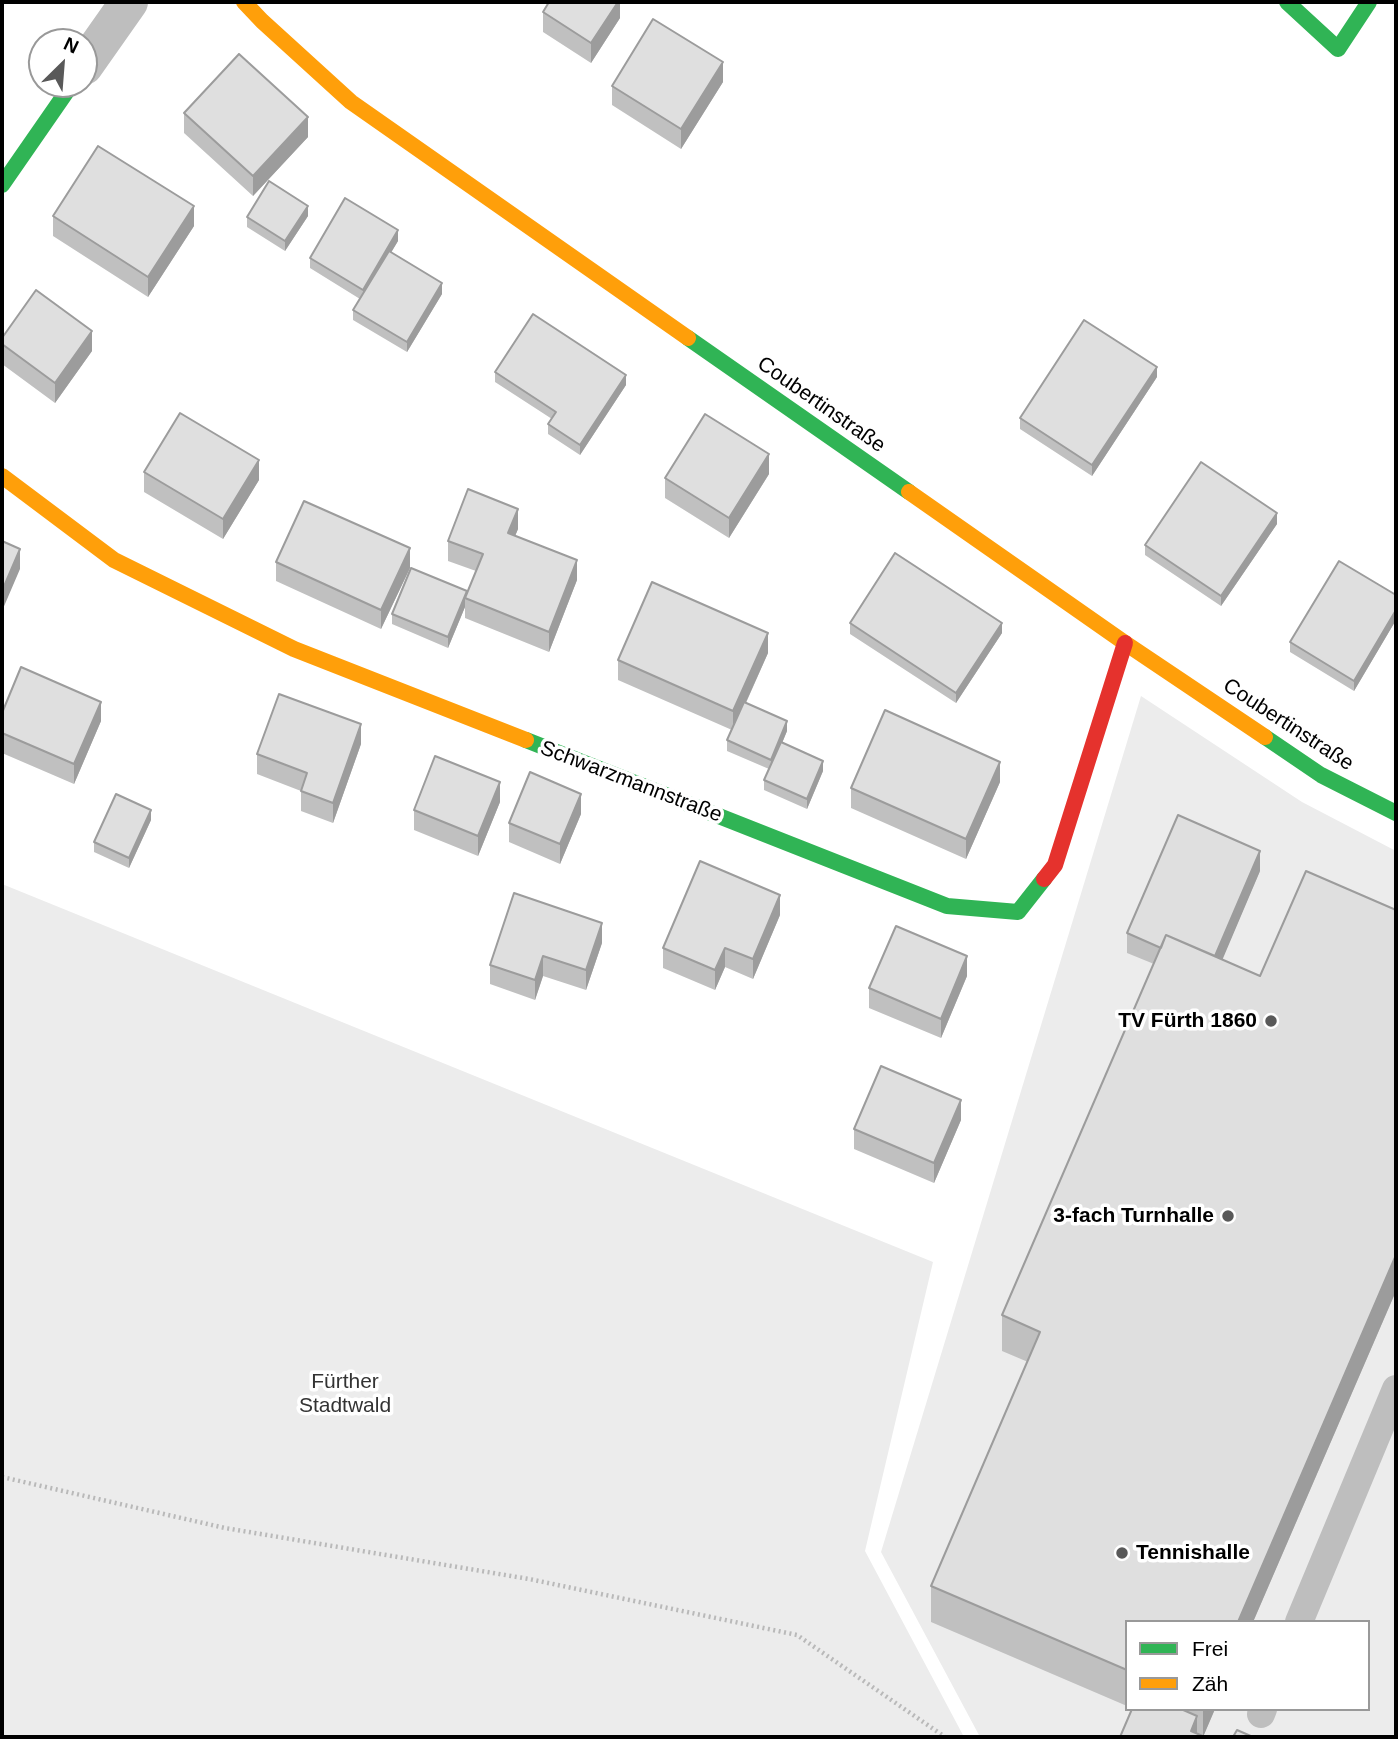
<!DOCTYPE html>
<html>
<head>
<meta charset="utf-8">
<style>
	body { margin:0 }
	#map { position:relative; width:1398px; height:1739px; overflow:hidden; background:#fff; font-family:Arial,sans-serif }
	canvas { display:block }
	.frame { position:absolute; inset:0; border:4px solid #000; pointer-events:none }
	.legend { position:absolute; left:1125px; top:1620px; width:245px; height:91px; box-sizing:border-box; background:#fff; border:2px solid #999; margin:0; padding:9px 12px; list-style:none; font-size:21px; color:#000 }
	.legend li { display:flex; align-items:center; gap:14px; height:35px }
	.legend b { width:35px; border:2px solid #999 }
	.north { position:absolute; left:28px; top:28px; width:70px; height:70px; box-sizing:border-box; background:#fff; border:2px solid #999; border-radius:50%; rotate:25deg; font-size:19px; font-weight:700; line-height:28px; text-align:center; color:#000 }
	.north::after { content:''; display:block; margin:auto; width:24px; height:32px; background:#595959; clip-path:polygon(50% 0,100% 100%,50% 72%,0 100%) }
</style>
</head>
<body>
<div id="map">
<canvas width="1398" height="1739"></canvas>
<div class="frame"></div>
<ul class="legend">
<li><b style="height:9px;background:#30b455"></b>Frei</li>
<li><b style="height:9px;background:#ff9f0a"></b>Zäh</li>
</ul>
<div class="north">N</div>
</div>
<script>
const ctx = document.querySelector('canvas').getContext('2d');
ctx.lineJoin = 'round';
function paint(path, color) {
  ctx.fillStyle = color;
  ctx.fill(path, 'evenodd');
}
function poly(rows) {
  const path = new Path2D();
  for (const r of rows) {
    path.moveTo(r[0], r[1]);
    for (let i = 2; i < r.length; i += 2) path.lineTo(r[i], r[i + 1]);
  }
  return path;
}
function strokePath(path, color, width, dash) {
  ctx.strokeStyle = color;
  ctx.lineWidth = width;
  ctx.lineCap = dash ? 'butt' : 'round';
  ctx.setLineDash(dash || []);
  ctx.stroke(path);
}
function label(font, color, halo, rows, align = 'center') {
  ctx.font = font + ' Arial,sans-serif';
  ctx.lineWidth = 7;
  ctx.setLineDash([]);
  ctx.textBaseline = 'middle';
  ctx.strokeStyle = halo;
  ctx.fillStyle = color;
  for (const [text, x, y, turn = 0] of rows) {
    ctx.save();
    ctx.translate(x, y);
    ctx.rotate((+turn || 0) * Math.PI / 180);
    ctx.textAlign = isNaN(turn) ? turn : align;
    if (halo) ctx.strokeText(text, 0, 0);
    ctx.fillText(text, 0, 0);
    ctx.restore();
  }
}
const green = poly([
	[1141,696,1302,802,1396,851,1396,1737,980,1737,881,1552],
	[1127,1622,1368,1622,1368,1709,1127,1709],
	[2,884,933,1262,865,1551,964,1737,2,1737]
]);
const path = poly([
	[2,1477,225,1528,529,1579,797,1635,945,1737]
]);
const lane = poly([
	[1299,1622,1396,1389],
	[1261,1714,1263,1709]
]);
const street = poly([
	[84,66,129,2]
]);
const fast = poly([
	[1287,2,1338,49,1369,2],
	[2,185,72,84],
	[688,338,909,492],
	[1265,737,1321,775,1396,813],
	[526,740,947,906,1018,912,1044,879]
]);
const slow = poly([
	[244,2,262,21,351,102,688,338],
	[2,476,114,560,294,649,526,740],
	[909,492,1125,643,1265,737]
]);
const jam = poly([
	[1044,879,1055,865,1125,643]
]);
const wall = poly([
	[620,2,620,18,591,63,543,32,543,12],
	[723,82,681,149,612,105,612,86],
	[184,113,308,137,253,196,184,133],
	[53,216,194,226,148,297,53,236],
	[308,216,285,251,247,227,247,217],
	[398,241,391,252,442,294,407,352,353,320,353,310,360,299,310,268,310,258],
	[2,338,92,351,55,403,2,364],
	[495,372,626,385,580,455,548,434,548,424,552,419,495,382],
	[1157,377,1092,476,1020,429,1020,418],
	[144,472,259,480,223,539,144,492],
	[769,474,729,538,665,498,665,478],
	[1277,524,1221,606,1145,555,1145,545],
	[518,529,515,536,577,580,549,652,465,618,465,607,448,648,392,624,392,614,467,592,476,571,448,561,448,541],
	[276,562,410,568,381,629,276,581],
	[1396,595,1396,620,1354,691,1290,652,1290,642],
	[850,623,1002,633,956,703,850,634],
	[768,653,746,703,787,731,782,743,823,771,807,809,764,790,764,780,769,769,727,751,727,740,732,730,618,680,618,660],
	[2,713,101,721,74,784,2,753],
	[361,744,333,823,301,811,301,791,257,774,257,754],
	[1000,782,966,859,851,808,851,788],
	[500,802,478,856,414,830,414,810],
	[581,814,560,864,509,842,509,823],
	[151,820,129,868,94,852,94,842],
	[1260,871,1222,959,1260,976,1396,910,1396,1291,1253,1622,1127,1622,1127,1706,931,1622,931,1586,1028,1362,1002,1351,1002,1315,1154,964,1127,953,1127,933],
	[780,915,753,979,725,967,715,990,663,968,663,948],
	[602,943,586,990,543,976,535,1000,490,984,490,965],
	[967,976,941,1038,869,1008,869,988],
	[961,1120,934,1183,854,1149,854,1129],
	[1132,1709,1215,1709,1203,1737]
]);
const shadedWall = poly([
	[618,2,620,2,620,18,591,63,591,43],
	[723,62,723,82,681,149,681,129],
	[308,117,308,137,253,196,253,176],
	[194,206,194,226,148,297,148,277],
	[308,206,308,216,285,251,285,241],
	[398,230,398,241,363,300,363,290],
	[442,283,442,294,407,352,407,342],
	[92,331,92,351,55,403,55,383],
	[1157,367,1157,377,1092,476,1092,465],
	[626,375,626,385,580,455,580,445],
	[769,454,769,474,729,538,729,518],
	[259,460,259,480,223,539,223,519],
	[518,509,518,529,508,553,508,533],
	[1277,513,1277,524,1221,606,1221,596],
	[410,548,410,568,381,629,381,610],
	[20,549,20,569,2,611,2,591],
	[577,560,577,580,549,652,549,632],
	[467,591,465,598,465,607,448,648,448,637],
	[1396,610,1396,620,1354,691,1354,681],
	[1002,623,1002,633,956,703,956,693],
	[768,633,768,653,733,731,733,711],
	[101,702,101,721,74,784,74,764],
	[787,721,787,731,771,770,771,760],
	[361,724,361,744,333,823,333,803],
	[823,761,823,771,807,809,807,799],
	[1000,762,1000,782,966,859,966,839],
	[500,782,500,802,478,856,478,836],
	[581,794,581,814,560,864,560,844],
	[151,810,151,820,129,868,129,858],
	[1260,851,1260,871,1210,989,1210,969],
	[780,895,780,915,753,979,753,959],
	[602,923,602,943,586,990,586,970],
	[725,948,725,967,715,990,715,970],
	[543,956,543,976,535,1000,535,980],
	[967,956,967,976,941,1038,941,1019],
	[961,1100,961,1120,934,1183,934,1163],
	[1396,1255,1396,1291,1253,1622,1238,1622],
	[1203,1709,1215,1709,1203,1737],
	[1197,1716,1197,1736,1191,1731]
]);
const building = poly([
	[549,2,618,2,591,43,543,12,549,2],
	[653,19,723,62,681,129,612,86,653,19],
	[239,54,308,117,253,176,184,113,239,54],
	[98,146,194,206,148,277,53,216,98,146],
	[269,181,308,206,285,241,247,217,269,181],
	[345,198,398,230,363,290,310,258,345,198],
	[389,251,442,283,407,342,353,310,389,251],
	[36,290,92,331,55,383,2,344,2,338,36,290],
	[533,314,626,375,580,445,548,424,556,412,495,372,533,314],
	[1084,320,1157,367,1092,465,1020,418,1084,320],
	[180,413,259,460,223,519,144,472,180,413],
	[705,414,769,454,729,518,665,478,705,414],
	[1201,462,1277,513,1221,596,1145,545,1201,462],
	[468,489,518,509,508,533,577,560,549,632,465,598,483,554,448,541,468,489],
	[304,501,410,548,381,610,276,562,304,501],
	[2,541,20,549,2,591,2,541],
	[895,553,1002,623,956,693,850,623,895,553],
	[1339,561,1396,595,1396,610,1354,681,1290,642,1339,561],
	[411,568,467,591,448,637,392,614,411,568],
	[652,582,768,633,733,711,618,660,652,582],
	[21,667,101,702,74,764,2,733,2,713,21,667],
	[279,694,361,724,333,803,301,791,307,773,257,754,279,694],
	[744,702,787,721,771,760,727,740,744,702],
	[885,710,1000,762,966,839,851,788,885,710],
	[781,742,823,761,807,799,764,780,781,742],
	[435,756,500,782,478,836,414,810,435,756],
	[530,772,581,794,560,844,509,823,530,772],
	[116,794,151,810,129,858,94,842,116,794],
	[1178,815,1260,851,1215,956,1166,935,1161,948,1127,933,1178,815],
	[700,861,780,895,753,959,725,948,715,970,663,948,700,861],
	[1306,871,1396,910,1396,1255,1238,1622,1127,1622,1127,1670,931,1586,1040,1332,1002,1315,1166,935,1260,976,1306,871],
	[514,893,602,923,586,970,543,956,535,980,490,965,514,893],
	[896,926,967,956,941,1019,869,988,896,926],
	[881,1066,961,1100,934,1163,854,1129,881,1066],
	[1132,1709,1181,1709,1197,1716,1191,1731,1205,1737,1120,1737,1132,1709],
	[1237,1730,1253,1737,1233,1737,1237,1730]
]);
const markers = [
	[1271,1021,7,"#595959"],
	[1228,1216,7,"#595959"],
	[1122,1553,7,"#595959"]
];
const streetNames = [
	["Coubertinstraße",821,405,35],
	["Coubertinstraße",1288,725,33],
	["Schwarzmannstraße",631,782,21]
];
const poiNames = [
	["TV Fürth 1860",1257,1021],
	["3-fach Turnhalle",1214,1216],
	["Tennishalle",1136,1553,"left"]
];
const parkNames = [
	["Fürther",345,1382],
	["Stadtwald",345,1406]
];
paint(green, '#ececec');
strokePath(path, '#b9b9b9', 4.5, [2, 3.5]);
strokePath(lane, '#bebebe', 28);
strokePath(street, '#bebebe', 38);
strokePath(fast, '#30b455', 16);
strokePath(slow, '#ff9f0a', 16);
strokePath(jam, '#e5322d', 16);
paint(wall, '#c0c0c0');
paint(shadedWall, '#9c9c9c');
paint(building, '#dfdfdf');
strokePath(building, '#9c9c9c', 2);
for (const [x, y, r, color] of markers) {
  const dot = new Path2D();
  dot.arc(x, y, r, 0, 2 * Math.PI);
  ctx.fillStyle = color;
  ctx.fill(dot);
  strokePath(dot, '#fff', 2.5);
}
label('21px', '#000', '#fff', streetNames);
label('bold 21px', '#000', '#fff', poiNames, 'right');
label('21px', '#333', '#fff', parkNames);
</script>
</body>
</html>
